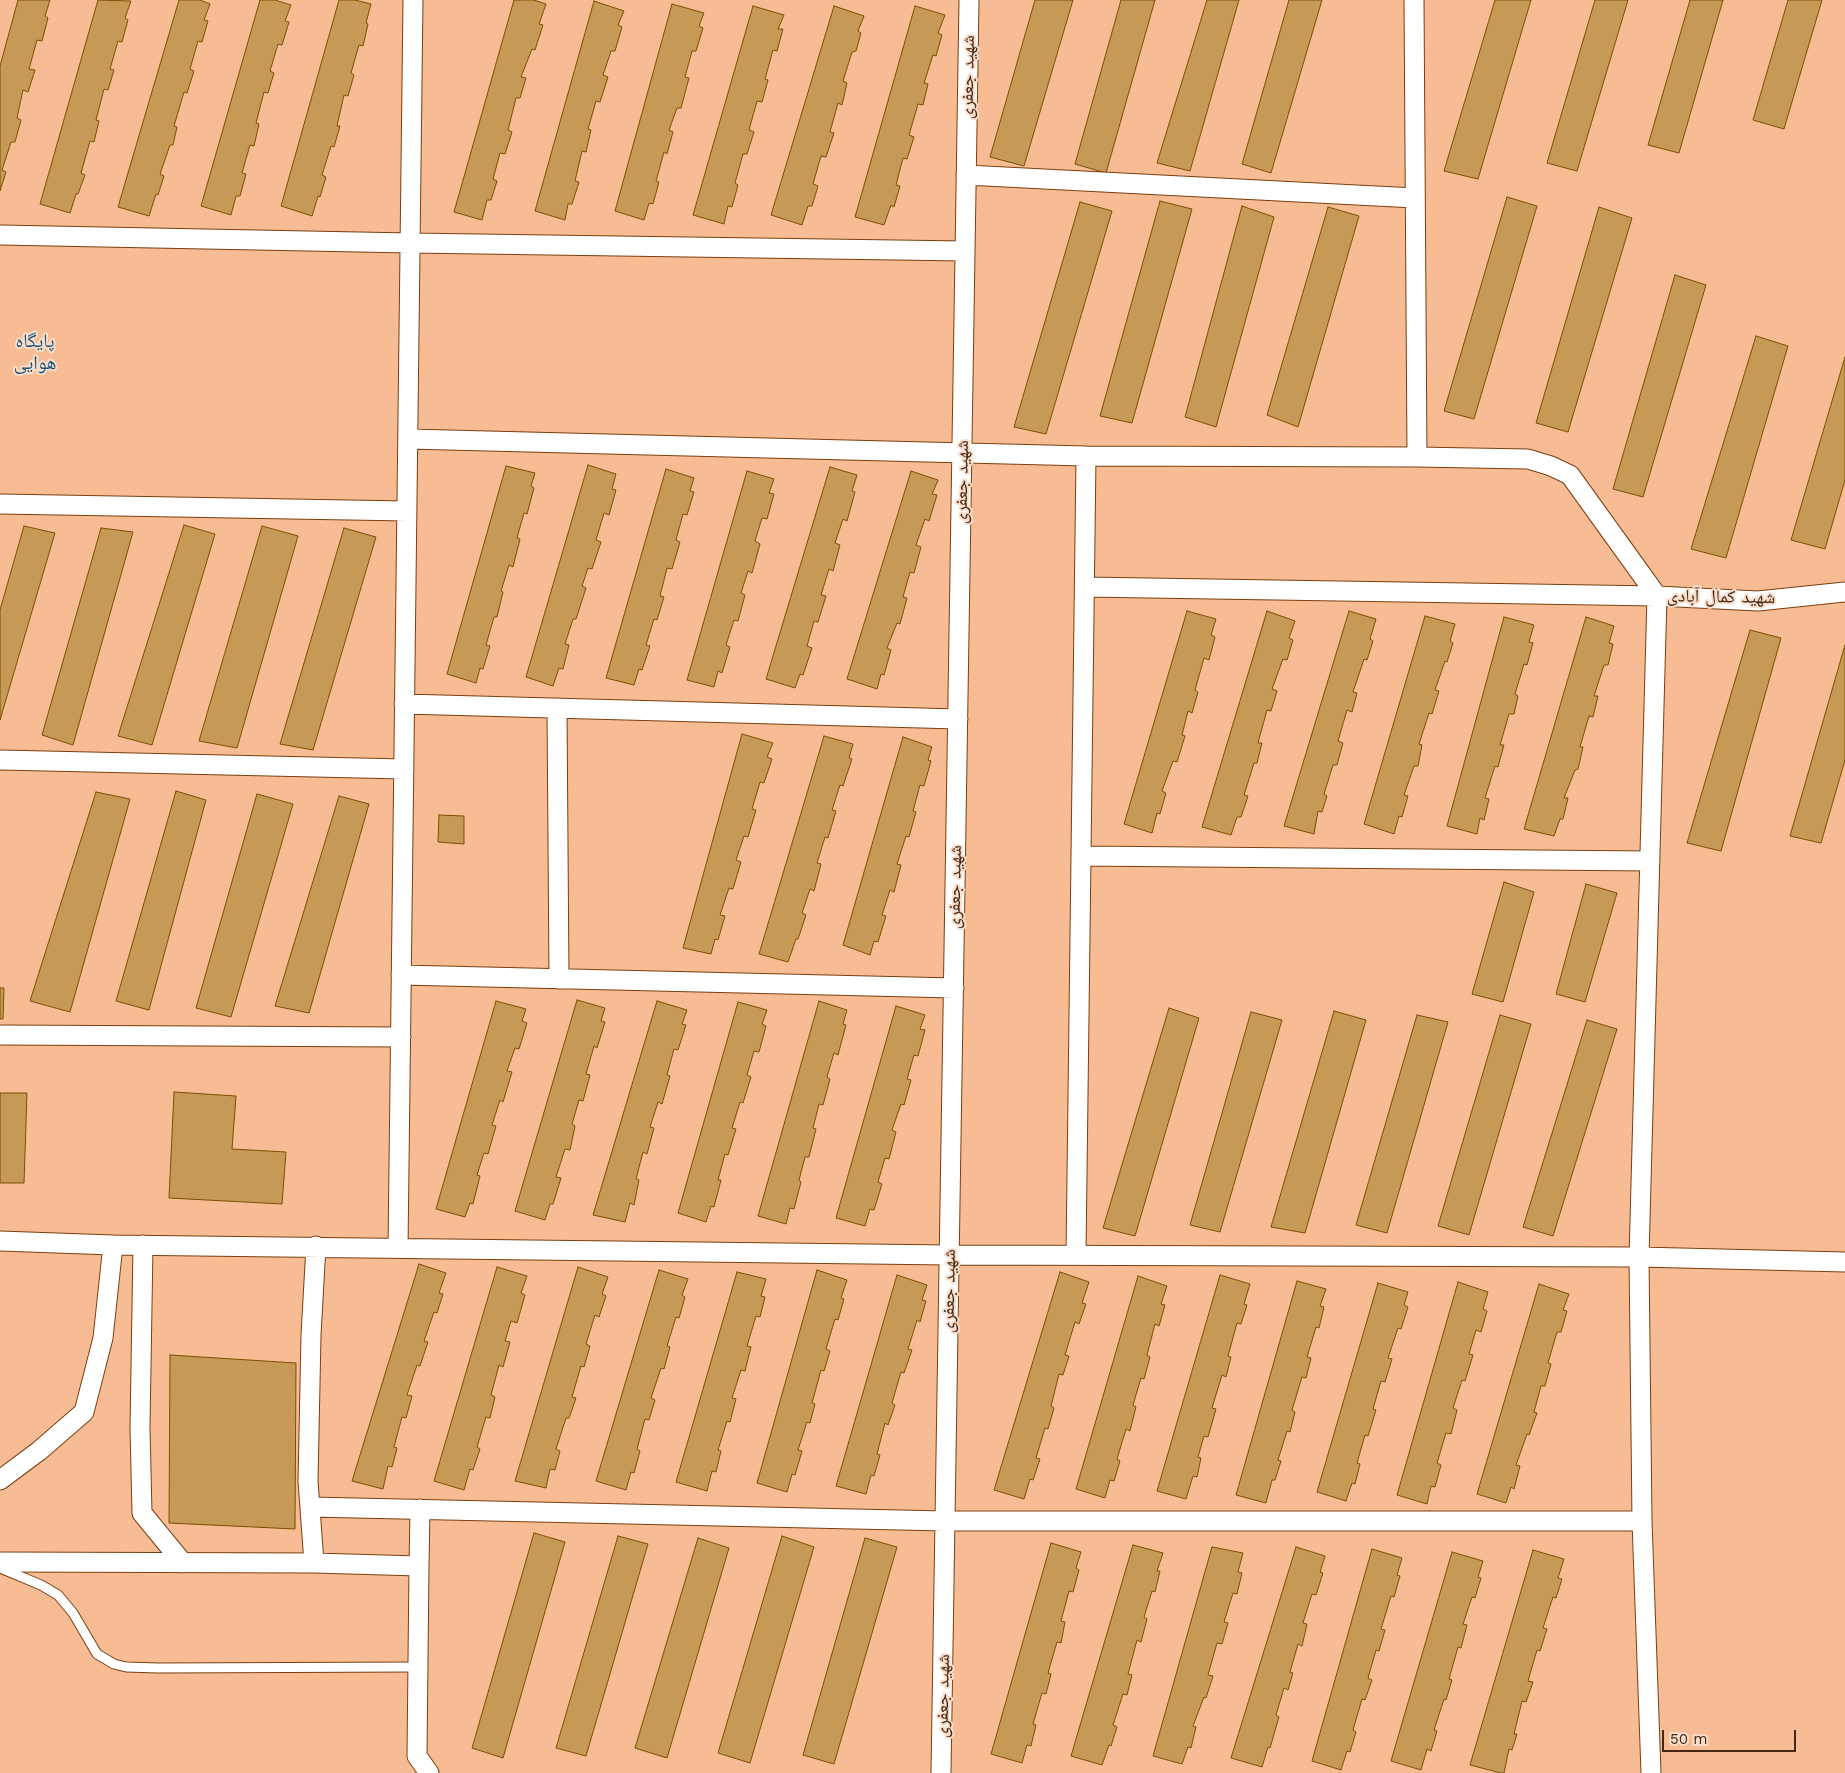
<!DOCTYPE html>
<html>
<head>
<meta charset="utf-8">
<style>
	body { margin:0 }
	#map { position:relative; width:1845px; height:1773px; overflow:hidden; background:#f7cdb2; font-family:"Work Sans",sans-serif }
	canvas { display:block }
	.scale { position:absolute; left:1662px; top:1730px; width:134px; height:22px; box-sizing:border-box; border:2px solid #432815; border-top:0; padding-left:6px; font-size:15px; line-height:18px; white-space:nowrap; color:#432815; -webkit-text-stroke:4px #faddcb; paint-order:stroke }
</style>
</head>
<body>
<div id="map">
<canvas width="1845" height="1773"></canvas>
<div class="scale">50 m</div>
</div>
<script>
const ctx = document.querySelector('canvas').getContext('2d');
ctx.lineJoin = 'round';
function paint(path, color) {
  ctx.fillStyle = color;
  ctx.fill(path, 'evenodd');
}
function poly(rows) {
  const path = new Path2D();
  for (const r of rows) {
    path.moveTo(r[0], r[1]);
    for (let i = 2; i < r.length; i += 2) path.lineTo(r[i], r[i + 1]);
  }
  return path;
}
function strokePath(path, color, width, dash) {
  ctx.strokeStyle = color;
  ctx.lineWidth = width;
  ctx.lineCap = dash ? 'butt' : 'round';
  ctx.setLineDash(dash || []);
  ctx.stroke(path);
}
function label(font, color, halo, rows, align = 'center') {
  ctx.font = font + ' "Work Sans","Noto Naskh Arabic",sans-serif';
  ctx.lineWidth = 4;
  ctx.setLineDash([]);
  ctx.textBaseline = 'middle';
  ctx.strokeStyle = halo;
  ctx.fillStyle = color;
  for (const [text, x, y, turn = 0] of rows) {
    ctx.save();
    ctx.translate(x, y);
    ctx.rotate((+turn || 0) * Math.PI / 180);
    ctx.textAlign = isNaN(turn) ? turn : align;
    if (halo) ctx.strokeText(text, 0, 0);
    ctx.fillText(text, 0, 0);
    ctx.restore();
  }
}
const built = poly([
	[0,0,1845,0,1845,1773,0,1773]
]);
const building = poly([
	[18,0,50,0,45,16,48,18,42,41,37,40,29,69,35,70,28,92,23,90,17,118,21,120,15,142,11,142,2,170,6,172,0,191,0,66,18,0],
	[98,0,131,1,125,18,128,20,122,42,118,41,110,69,114,70,108,90,104,89,96,120,99,121,94,142,90,141,81,173,85,175,78,194,76,194,70,213,40,204,98,0],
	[179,0,200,0,210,4,204,20,208,21,202,42,198,41,190,69,194,71,187,93,184,92,174,126,177,127,173,145,170,145,160,174,164,176,158,195,156,194,149,216,118,207,179,0],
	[260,0,275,0,291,5,285,21,289,22,282,45,278,44,270,71,274,73,268,93,264,92,256,123,259,124,254,146,250,145,242,173,246,174,240,196,236,196,231,215,201,206,260,0],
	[339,0,355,0,371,4,366,23,368,24,363,46,359,45,351,73,354,75,348,96,344,95,337,126,340,126,334,147,331,146,322,175,326,177,320,197,318,196,312,216,281,206,339,0],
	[514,0,534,0,546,4,539,24,543,25,535,50,532,49,521,77,526,78,520,98,516,98,508,130,512,132,505,154,500,153,493,179,497,181,491,200,487,200,482,220,454,212,514,0],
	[1035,0,1073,0,1024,166,990,157,1035,0],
	[1121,0,1155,0,1106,173,1075,164,1121,0],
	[1207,0,1239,0,1190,171,1157,163,1207,0],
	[1289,0,1322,0,1271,173,1242,164,1289,0],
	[1495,0,1531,0,1478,179,1444,171,1495,0],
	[1595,0,1628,0,1577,171,1547,163,1595,0],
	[1690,0,1723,0,1679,153,1648,145,1690,0],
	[1788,0,1822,0,1784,129,1753,120,1788,0],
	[594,1,624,11,618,25,622,27,615,51,611,51,603,75,608,77,600,102,596,101,588,129,591,130,586,152,582,151,575,181,579,182,572,204,568,204,565,220,535,211,594,1],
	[672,4,704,13,699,26,703,28,696,51,692,51,685,77,689,78,681,108,677,108,669,130,673,132,667,154,664,152,656,181,659,182,653,204,649,203,644,220,615,211,672,4],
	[753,6,784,15,778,29,783,29,777,51,773,50,765,79,768,80,762,102,757,101,749,130,754,132,747,154,743,154,735,183,738,185,732,207,728,206,724,224,693,215,753,6],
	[834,6,864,16,858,31,861,33,856,51,852,52,843,81,847,83,842,105,838,103,830,132,834,133,826,157,821,156,813,184,818,186,812,206,808,206,802,225,771,215,834,6],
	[915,6,945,15,938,33,942,35,936,56,933,55,924,83,928,84,923,105,918,104,909,135,914,137,907,159,903,158,896,185,900,186,894,207,891,205,884,225,855,217,915,6],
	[1507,197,1537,206,1474,419,1444,411,1507,197],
	[1160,201,1192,209,1132,423,1100,416,1160,201],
	[1080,202,1112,211,1046,434,1014,427,1080,202],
	[1242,206,1274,217,1216,427,1185,417,1242,206],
	[1328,207,1359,216,1298,427,1267,415,1328,207],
	[1599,207,1632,218,1568,432,1536,423,1599,207],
	[1675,275,1706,285,1643,497,1613,489,1675,275],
	[1756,336,1788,346,1726,558,1691,549,1756,336],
	[1845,357,1845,480,1825,549,1791,540,1845,357],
	[588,465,616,474,612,489,616,490,609,515,604,513,596,540,601,542,592,569,588,568,582,586,586,588,576,619,573,619,565,644,569,645,563,669,559,668,553,686,526,677,588,465],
	[506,466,535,473,531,486,534,488,527,514,524,513,517,538,520,539,513,567,509,565,501,591,503,592,497,617,494,617,486,645,490,646,483,669,480,668,476,683,447,674,506,466],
	[830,467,857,475,852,491,855,492,847,521,843,519,835,543,840,545,833,571,829,569,821,595,826,596,818,622,814,621,807,646,812,648,803,675,800,674,795,688,766,679,830,467],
	[666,469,694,478,690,491,694,492,687,515,683,514,676,540,680,542,672,569,667,568,660,596,664,597,657,620,654,619,646,645,650,646,642,670,639,669,634,685,606,678,666,469],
	[747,471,774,479,769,493,774,494,767,519,762,518,755,541,760,544,752,573,748,571,741,593,745,595,738,621,734,620,726,645,730,647,722,673,718,671,714,687,687,680,747,471],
	[911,471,938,480,932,494,937,495,929,521,925,519,916,545,921,547,914,573,910,572,903,597,907,598,900,624,897,623,887,648,891,650,884,675,881,674,877,689,847,679,911,471],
	[184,525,215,534,152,745,118,736,184,525],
	[24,526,55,533,0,720,0,610,24,526],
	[262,526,298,536,237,748,199,741,262,526],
	[101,528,133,532,73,745,42,735,101,528],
	[344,528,376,537,313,750,280,744,344,528],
	[1187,611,1216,619,1211,635,1215,637,1209,660,1204,658,1195,690,1198,692,1192,713,1188,711,1182,735,1185,736,1177,762,1173,761,1162,791,1166,793,1160,814,1157,813,1152,833,1124,824,1187,611],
	[1267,611,1295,621,1289,638,1293,640,1287,660,1283,659,1272,689,1277,691,1271,711,1267,710,1258,743,1262,743,1257,763,1254,763,1244,795,1248,796,1241,817,1237,817,1231,835,1202,827,1267,611],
	[1349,611,1376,619,1370,639,1373,641,1367,660,1364,659,1353,692,1357,693,1352,712,1347,710,1338,741,1343,743,1337,765,1333,765,1324,794,1327,796,1322,812,1318,811,1314,834,1284,826,1349,611],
	[1425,616,1455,624,1450,641,1453,643,1447,662,1445,661,1435,690,1439,691,1432,714,1429,713,1419,744,1422,745,1418,766,1414,766,1404,795,1408,796,1402,817,1399,816,1394,834,1364,824,1425,616],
	[1504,617,1534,625,1529,642,1533,643,1527,665,1524,664,1515,694,1518,696,1514,714,1509,714,1500,745,1504,745,1498,767,1495,766,1485,798,1489,799,1484,820,1480,818,1477,834,1447,826,1504,617],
	[1586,617,1614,626,1609,643,1613,644,1608,665,1604,665,1594,696,1598,696,1593,717,1589,716,1580,747,1583,747,1578,769,1575,770,1564,798,1568,798,1563,819,1560,819,1554,836,1524,829,1586,617],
	[1750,630,1781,638,1721,851,1687,843,1750,630],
	[1845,645,1845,760,1821,843,1790,836,1845,645],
	[742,734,773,743,767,757,772,759,764,783,760,782,752,809,756,810,748,837,744,836,736,860,741,862,733,889,729,888,720,915,725,916,718,940,715,939,711,954,683,948,742,734],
	[824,736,853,744,849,758,852,759,843,786,840,785,832,810,836,811,828,838,825,837,817,863,821,864,814,891,810,889,802,913,806,915,798,939,796,939,788,962,759,954,824,736],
	[903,737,932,747,928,760,931,761,924,786,920,785,913,811,916,812,909,837,906,836,897,864,901,865,894,892,890,890,882,915,886,916,878,942,874,941,870,955,843,945,903,737],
	[176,791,206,800,149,1010,116,1001,176,791],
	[96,792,130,799,70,1012,30,1001,96,792],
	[257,794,293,804,231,1017,196,1008,257,794],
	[339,796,369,804,309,1013,275,1006,339,796],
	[439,815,464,816,464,844,438,842,439,815],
	[1504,882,1534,892,1503,1002,1472,994,1504,882],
	[1586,884,1617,893,1585,1002,1556,994,1586,884],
	[0,988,4,988,3,1019,0,1019,0,988],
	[577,1000,605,1008,601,1021,605,1022,597,1048,594,1046,586,1074,590,1075,583,1101,579,1100,572,1124,575,1126,570,1150,565,1149,556,1177,561,1178,553,1204,550,1204,545,1220,515,1211,577,1000],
	[496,1001,526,1009,522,1021,527,1023,519,1049,515,1048,507,1071,512,1072,503,1102,500,1100,492,1125,496,1126,488,1154,484,1153,477,1175,480,1176,473,1204,470,1203,465,1217,436,1209,496,1001],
	[657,1001,687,1010,682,1024,686,1025,678,1050,674,1049,667,1075,670,1076,662,1104,658,1102,650,1127,654,1128,647,1154,643,1152,636,1179,639,1180,634,1205,630,1203,625,1222,593,1215,657,1001],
	[819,1001,847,1010,843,1024,846,1025,838,1055,834,1053,827,1077,830,1079,823,1105,819,1104,813,1128,816,1129,809,1157,805,1157,799,1180,801,1182,794,1209,790,1208,786,1224,758,1216,819,1001],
	[738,1002,767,1010,762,1024,766,1026,759,1052,754,1051,747,1075,751,1077,743,1103,740,1102,732,1128,736,1129,728,1155,725,1154,718,1180,721,1180,714,1207,711,1206,706,1222,678,1213,738,1002],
	[896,1006,925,1015,920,1029,925,1030,918,1056,914,1055,907,1079,911,1080,904,1105,901,1104,892,1130,896,1132,889,1159,885,1158,878,1182,882,1184,874,1210,870,1209,865,1226,836,1218,896,1006],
	[1169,1008,1199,1018,1135,1236,1103,1228,1169,1008],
	[1334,1011,1366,1020,1305,1233,1271,1227,1334,1011],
	[1251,1012,1282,1020,1220,1232,1190,1225,1251,1012],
	[1417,1015,1448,1022,1387,1233,1356,1225,1417,1015],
	[1500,1015,1531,1024,1469,1235,1438,1226,1500,1015],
	[1587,1020,1617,1029,1553,1236,1523,1227,1587,1020],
	[174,1092,236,1096,232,1149,286,1152,282,1204,169,1198,174,1092],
	[0,1093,27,1093,24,1183,0,1183,0,1093],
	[419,1264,446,1273,439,1293,443,1294,437,1313,434,1312,424,1341,428,1342,420,1366,417,1365,407,1395,412,1396,406,1418,402,1417,394,1447,397,1448,392,1467,388,1466,383,1489,352,1481,419,1264],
	[497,1267,527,1276,521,1293,525,1295,517,1323,511,1321,505,1341,510,1342,503,1367,499,1365,491,1395,495,1397,490,1418,486,1417,477,1447,480,1449,473,1470,470,1469,464,1490,434,1481,497,1267],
	[578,1267,608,1277,602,1294,606,1296,599,1317,595,1315,586,1344,590,1346,584,1367,581,1366,572,1397,576,1398,569,1418,566,1418,556,1449,560,1451,555,1470,550,1469,546,1488,515,1481,578,1267],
	[659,1270,688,1279,682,1295,685,1297,679,1318,676,1317,667,1346,670,1347,664,1369,661,1368,651,1398,655,1400,649,1420,645,1419,637,1449,640,1451,634,1473,631,1472,626,1490,596,1481,659,1270],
	[817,1270,847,1280,841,1298,844,1299,838,1320,835,1319,826,1349,830,1351,824,1371,821,1370,812,1403,815,1404,810,1423,807,1422,798,1450,802,1451,795,1475,792,1474,787,1492,757,1483,817,1270],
	[737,1272,766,1279,761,1296,765,1297,760,1317,756,1316,747,1346,751,1347,745,1371,741,1370,732,1398,736,1399,730,1422,727,1421,718,1450,721,1451,716,1472,712,1471,707,1491,676,1482,737,1272],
	[1060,1272,1089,1282,1082,1303,1086,1304,1079,1324,1075,1322,1065,1355,1069,1356,1063,1375,1059,1374,1051,1406,1054,1408,1048,1429,1045,1428,1036,1458,1040,1459,1033,1480,1030,1479,1024,1499,994,1490,1060,1272],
	[897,1275,927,1285,922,1300,926,1301,920,1322,917,1320,908,1349,912,1350,904,1373,901,1372,892,1403,895,1405,888,1425,885,1423,877,1454,880,1455,874,1476,871,1475,866,1494,836,1486,897,1275],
	[1220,1275,1250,1284,1244,1304,1247,1305,1241,1324,1237,1323,1228,1356,1231,1357,1226,1377,1222,1375,1212,1408,1216,1409,1208,1437,1204,1436,1198,1457,1201,1458,1197,1477,1193,1476,1186,1499,1157,1491,1220,1275],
	[1138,1276,1167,1286,1161,1304,1165,1305,1159,1326,1155,1324,1147,1355,1150,1357,1144,1379,1141,1378,1133,1405,1136,1407,1130,1431,1126,1429,1117,1459,1120,1461,1114,1481,1110,1480,1105,1498,1076,1489,1138,1276],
	[1297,1281,1326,1289,1320,1306,1324,1307,1319,1328,1316,1327,1307,1357,1311,1358,1306,1378,1302,1377,1292,1410,1295,1412,1290,1432,1287,1431,1278,1460,1281,1461,1275,1480,1272,1480,1266,1503,1236,1495,1297,1281],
	[1458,1282,1488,1292,1483,1309,1487,1311,1481,1332,1476,1330,1469,1354,1473,1355,1465,1381,1462,1380,1453,1408,1457,1410,1451,1434,1446,1433,1437,1463,1441,1465,1435,1487,1431,1486,1427,1504,1397,1495,1458,1282],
	[1378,1283,1408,1292,1404,1305,1408,1307,1401,1329,1398,1328,1388,1358,1392,1359,1385,1382,1381,1381,1373,1409,1376,1410,1368,1436,1365,1435,1357,1463,1360,1464,1355,1484,1352,1483,1346,1501,1317,1492,1378,1283],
	[1539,1284,1569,1294,1563,1310,1567,1311,1561,1332,1557,1332,1548,1363,1551,1364,1545,1386,1541,1386,1534,1412,1537,1413,1529,1435,1527,1434,1516,1465,1520,1466,1514,1489,1511,1487,1506,1503,1477,1494,1539,1284],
	[170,1355,296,1363,295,1529,169,1523,170,1355],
	[534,1533,565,1542,503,1758,472,1748,534,1533],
	[618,1536,648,1544,586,1756,556,1748,618,1536],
	[782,1536,814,1547,750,1763,718,1753,782,1536],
	[698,1538,729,1548,667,1758,635,1748,698,1538],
	[865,1538,897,1547,834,1764,803,1755,865,1538],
	[1051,1543,1081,1552,1076,1568,1079,1570,1073,1592,1069,1591,1061,1621,1065,1622,1061,1643,1057,1642,1048,1673,1051,1674,1046,1694,1042,1693,1033,1724,1036,1725,1031,1746,1027,1745,1022,1763,991,1754,1051,1543],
	[1133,1545,1163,1553,1157,1571,1160,1571,1155,1592,1152,1591,1144,1617,1147,1619,1141,1642,1137,1640,1128,1674,1132,1675,1127,1695,1123,1694,1113,1725,1117,1727,1111,1746,1109,1745,1102,1765,1071,1756,1133,1545],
	[1212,1547,1243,1553,1238,1572,1242,1573,1237,1594,1233,1593,1224,1622,1228,1623,1222,1644,1217,1643,1208,1675,1213,1676,1206,1698,1204,1697,1193,1726,1196,1727,1191,1748,1188,1747,1182,1764,1153,1756,1212,1547],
	[1296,1547,1325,1556,1320,1572,1323,1573,1316,1595,1312,1594,1303,1623,1307,1624,1302,1646,1298,1644,1290,1672,1293,1673,1288,1690,1284,1688,1276,1715,1279,1717,1270,1748,1268,1747,1262,1767,1231,1758,1296,1547],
	[1372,1549,1402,1558,1397,1575,1400,1576,1394,1597,1391,1596,1381,1629,1385,1630,1379,1651,1376,1650,1368,1678,1372,1680,1365,1700,1362,1699,1353,1730,1356,1732,1350,1752,1347,1751,1341,1770,1312,1761,1372,1549],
	[1533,1550,1564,1559,1558,1578,1562,1579,1556,1598,1553,1597,1543,1628,1547,1629,1540,1651,1537,1650,1528,1681,1533,1682,1526,1702,1522,1701,1514,1734,1517,1734,1512,1750,1509,1749,1504,1773,1501,1773,1470,1765,1533,1550],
	[1452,1552,1483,1561,1478,1577,1481,1578,1475,1598,1472,1597,1463,1624,1467,1625,1461,1648,1458,1647,1449,1679,1452,1680,1446,1700,1444,1699,1434,1730,1437,1731,1431,1751,1427,1749,1421,1770,1391,1761,1452,1552]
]);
const service = poly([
	[0,1568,41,1585,58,1595,73,1613,97,1654,114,1664,126,1667,158,1668,417,1667]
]);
const minor = poly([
	[1414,0,1417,457],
	[966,175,1415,198],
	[0,235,410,243,965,251],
	[408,439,1086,456,1076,1255],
	[1086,456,1417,457,1528,459,1551,466,1570,475,1657,596,1758,601,1845,592],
	[0,504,407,511],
	[404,704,958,719],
	[557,708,559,979],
	[0,760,404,769],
	[1081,856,1650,861],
	[401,975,954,988],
	[0,1035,401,1037],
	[0,1241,113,1245,950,1255,1639,1257,1657,596,1085,587],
	[143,1245,140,1428,142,1513,183,1563],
	[398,1248,413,0],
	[0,1480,39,1451,84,1412,103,1338,113,1245],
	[310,1507,945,1521,1642,1521],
	[0,1562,314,1563,419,1566,417,1756,429,1773],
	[314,1563,308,1481,311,1335,316,1246],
	[419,1566,420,1509],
	[941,1773,969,0],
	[1651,1773,1642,1521,1639,1257,1845,1262]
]);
const streetNames = [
	["شهید جعفری",968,77,-89],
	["شهید جعفری",962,482,-89],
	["شهید کمال آبادی",1721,597,1],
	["شهید جعفری",955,887,-89],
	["شهید جعفری",949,1291,-89],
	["شهید جعفری",943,1696,-89]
];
const neighbourhoodNames = [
	["پایگاه",35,341],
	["هوایی",35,363]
];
paint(built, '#f8bc94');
paint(building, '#c79957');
strokePath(building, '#7b5000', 1);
strokePath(service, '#7a3f0f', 11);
strokePath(minor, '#7a3f0f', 21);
strokePath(service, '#fff', 9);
strokePath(minor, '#fff', 19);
label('18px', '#432815', '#faddcb', streetNames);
label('19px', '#145473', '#faddcb', neighbourhoodNames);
</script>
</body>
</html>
